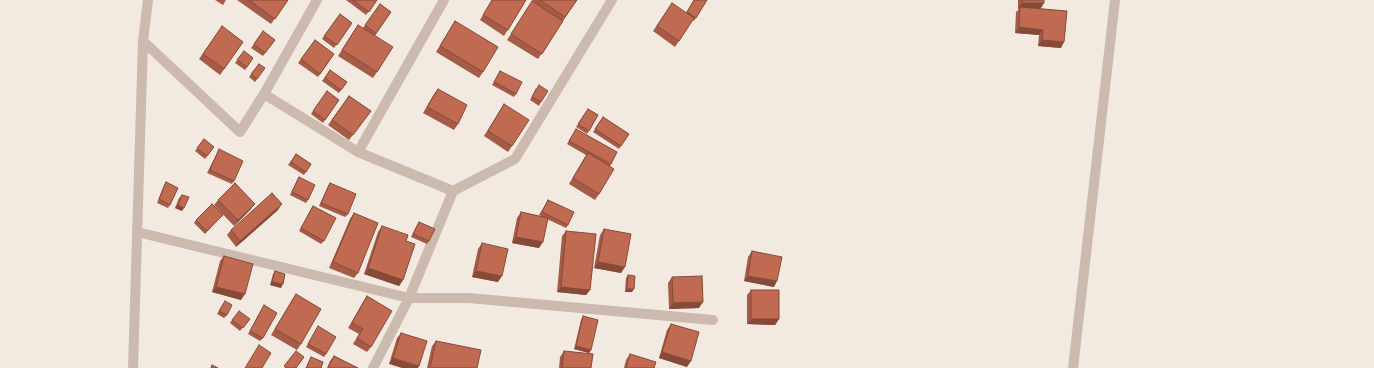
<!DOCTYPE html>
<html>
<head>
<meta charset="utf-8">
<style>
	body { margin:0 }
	canvas { display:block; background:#f2eae1 }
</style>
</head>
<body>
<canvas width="1374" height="368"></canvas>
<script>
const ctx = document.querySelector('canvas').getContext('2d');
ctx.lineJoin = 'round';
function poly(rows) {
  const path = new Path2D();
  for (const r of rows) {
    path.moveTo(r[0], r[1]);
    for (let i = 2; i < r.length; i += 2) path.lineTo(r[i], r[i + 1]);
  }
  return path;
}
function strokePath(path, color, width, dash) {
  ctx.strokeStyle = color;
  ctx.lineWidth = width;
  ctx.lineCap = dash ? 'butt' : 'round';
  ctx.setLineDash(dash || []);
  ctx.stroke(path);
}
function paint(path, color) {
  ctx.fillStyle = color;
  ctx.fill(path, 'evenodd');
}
const minor = poly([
	[143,41,240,132,264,94,317,0],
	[264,94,358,152,453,191,409,298,373,368],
	[358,152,444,0],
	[453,191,515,159,612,0],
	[137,232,409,298,469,298,713,320],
	[133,368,143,41,148,0],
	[1073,368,1115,0]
]);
const wall = poly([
	[215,0,226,0,223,5],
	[237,0,288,0,271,24],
	[346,0,377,0,366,15],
	[492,0,526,0,504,36,480,20],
	[533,0,577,0,563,21,538,59,507,40],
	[694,0,707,0,694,21,693,20,675,47,653,31,672,3,686,13],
	[1018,0,1044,0,1044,3,1041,8,1061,48,1038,46,1039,35,1015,33,1016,12,1019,9,1018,9],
	[380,4,391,12,375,36,377,72,373,78,338,56,358,25,363,28],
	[340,14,352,23,334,48,322,39],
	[455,21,483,72,479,78,436,52],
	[222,26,243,42,220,75,199,59],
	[263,31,275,40,263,56,251,48],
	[315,40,334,54,318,77,298,63],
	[244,51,253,58,245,70,235,63],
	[259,64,265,68,255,82,249,77],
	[330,70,347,82,339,93,322,81],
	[500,71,516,94,514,97,492,85],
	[536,88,541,102,539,106,530,100],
	[438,89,458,124,454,130,423,113,434,94],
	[327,91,339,100,323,123,311,114],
	[349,96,371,111,349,140,328,125],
	[504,104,512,146,508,152,484,136],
	[588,109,598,115,587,134,576,127],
	[603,117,629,134,619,149,593,132],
	[576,129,617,152,610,166,599,194,595,200,569,184,586,155,567,144],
	[204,139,214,147,205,159,195,151],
	[219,149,234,181,232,184,207,173],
	[296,154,311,164,304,175,288,165],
	[299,177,308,200,306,203,290,195,297,180],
	[166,182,170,205,168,208,157,203,164,185],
	[330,183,348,214,345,217,319,206,328,186],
	[182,195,182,211,175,208,179,198],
	[218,200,251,209,234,226,214,205],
	[548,200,568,225,566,228,547,219,539,248,512,243,517,218,521,212,542,217,539,215],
	[313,206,324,241,321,244,299,231],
	[278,210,236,247,227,235,231,230],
	[354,213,358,273,354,278,329,268,350,219],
	[223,215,220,218,205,234,194,223,196,220],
	[419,222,429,241,427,244,411,237,417,225],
	[382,226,406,241,403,280,399,286,364,274,378,232],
	[604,229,621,273,594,268,600,235],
	[566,231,590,290,586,295,557,292,562,236],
	[482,243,498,282,472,277,478,249],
	[752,251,774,287,744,281,748,257],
	[224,256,241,300,212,292,220,261],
	[275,271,281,288,270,285,273,274],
	[628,275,632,292,625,292,626,278],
	[672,277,699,308,669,309,668,283],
	[751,290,779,319,775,325,747,324,747,295],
	[296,294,301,344,297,350,271,335,292,300],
	[367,296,371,347,367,352,353,344,359,334,348,328,363,302],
	[225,301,227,315,224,318,217,314],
	[264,305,263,338,260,341,248,334],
	[583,316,591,350,589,353,574,349,581,320],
	[250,319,240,331,230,323,232,320],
	[671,324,687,367,659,358,667,330],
	[318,326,326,354,324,357,306,347],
	[401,333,427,341,389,364,397,338],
	[436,341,477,368,427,368,432,346],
	[564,351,591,368,559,368,560,357],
	[630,354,654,368,624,368,626,360],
	[334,356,358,368,327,368,330,361]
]);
const shadedWall = poly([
	[1022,3,1044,3,1040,9,1020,7,1019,9,1018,9],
	[1019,27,1043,30,1039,35,1015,33],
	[1042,40,1064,42,1061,48,1038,46],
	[255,204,251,209,234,226,238,220],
	[282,204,278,210,236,247,240,241],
	[178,205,184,208,182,211,175,208],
	[516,237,543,242,539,248,512,243],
	[598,262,625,267,621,273,594,268],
	[368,268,403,280,399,286,364,274],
	[476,271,502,276,498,282,472,277],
	[748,276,777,281,774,287,744,281],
	[272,282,283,284,281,288,270,285],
	[216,287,245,294,241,300,212,292],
	[561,287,590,290,586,295,557,292],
	[627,289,634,289,632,292,625,292],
	[703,302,699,308,669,309,673,303],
	[751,319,779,319,775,325,747,324],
	[576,346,591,350,589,353,574,349],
	[662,352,691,361,687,367,659,358],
	[393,358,419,366,418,368,402,368,389,364]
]);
const building = poly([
	[249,0,288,0,275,19,249,0],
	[353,0,377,0,369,12,353,0],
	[492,0,526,0,508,30,483,15,492,0],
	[540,0,577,0,565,17,540,0],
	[694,0,707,0,696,18,687,12,694,0],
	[1022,0,1044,0,1044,3,1022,3,1022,0],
	[532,1,563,21,542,54,511,34,532,1],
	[672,3,694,18,679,41,657,26,672,3],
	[380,4,391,12,376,33,365,25,380,4],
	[1020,7,1067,11,1064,42,1042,40,1043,30,1019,27,1020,7],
	[340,14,352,23,337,45,324,36,340,14],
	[455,21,498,47,483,72,440,46,455,21],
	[358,25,393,47,377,72,342,50,358,25],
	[222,26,243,42,224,69,203,54,222,26],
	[263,31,275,40,265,53,254,44,263,31],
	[315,40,334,54,320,74,301,59,315,40],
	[244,51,253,58,247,67,237,60,244,51],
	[259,64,265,68,257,79,251,74,259,64],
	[330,70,347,82,341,90,325,78,330,70],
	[500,71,522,82,516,94,494,82,500,71],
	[539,85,548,91,541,102,532,97,539,85],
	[438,89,467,105,458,124,427,107,438,89],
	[327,91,339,100,325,120,313,111,327,91],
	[349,96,371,111,353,135,332,120,349,96],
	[504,104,529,120,512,146,488,131,504,104],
	[588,109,598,115,589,131,578,124,588,109],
	[603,117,629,134,621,146,595,129,603,117],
	[576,129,617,152,611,164,569,141,576,129],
	[204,139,214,147,207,156,197,148,204,139],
	[219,149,243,161,234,181,210,170,219,149],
	[588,153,614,169,599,194,573,178,588,153],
	[296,154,311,164,306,172,291,162,296,154],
	[299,177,315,185,308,200,292,192,299,177],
	[166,182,178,188,170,205,159,199,166,182],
	[235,183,255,204,238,220,218,200,235,183],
	[330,183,356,194,348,214,321,203,330,183],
	[272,193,282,204,240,241,231,230,272,193],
	[182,195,189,197,184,208,178,205,182,195],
	[548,200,574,212,568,225,542,212,548,200],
	[212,204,223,215,207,231,196,220,212,204],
	[313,206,336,218,324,241,301,228,313,206],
	[521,212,548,218,543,242,516,237,521,212],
	[354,213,378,223,358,273,333,262,354,213],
	[419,222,435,229,429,241,413,234,419,222],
	[382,226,408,235,406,241,415,244,403,280,368,268,382,226],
	[604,229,631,234,625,267,598,262,604,229],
	[566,231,596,234,590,290,561,287,566,231],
	[482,243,508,249,502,276,476,271,482,243],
	[752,251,782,257,777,281,748,276,752,251],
	[224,256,253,264,245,294,216,287,224,256],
	[275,271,285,274,283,284,272,282,275,271],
	[628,275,635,276,634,289,627,289,628,275],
	[702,276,703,302,673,303,672,277,702,276],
	[751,290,779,290,779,319,751,319,751,290],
	[296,294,321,309,301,344,275,329,296,294],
	[367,296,392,311,371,347,357,338,363,329,352,323,367,296],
	[225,301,232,305,227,315,219,311,225,301],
	[264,305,277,313,263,338,250,331,264,305],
	[239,311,250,319,243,328,232,320,239,311],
	[583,316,598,320,591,350,576,346,583,316],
	[671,324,699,332,691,361,662,352,671,324],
	[318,326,336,337,326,354,308,344,318,326],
	[401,333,427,341,419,366,393,358,401,333],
	[436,341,481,350,477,368,430,368,436,341],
	[259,345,271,353,262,368,245,368,259,345],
	[296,351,304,357,296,368,286,368,284,366,296,351],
	[564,351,593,354,591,368,562,368,564,351],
	[630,354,656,362,654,368,626,368,630,354],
	[334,356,358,368,328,368,334,356],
	[311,357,323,362,321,368,306,368,311,357],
	[212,365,218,368,211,368,212,365]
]);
strokePath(minor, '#cbbaad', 10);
paint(wall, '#a55b47');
paint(shadedWall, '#864a39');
paint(building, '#c06a52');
strokePath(building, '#864a39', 1);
</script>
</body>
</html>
